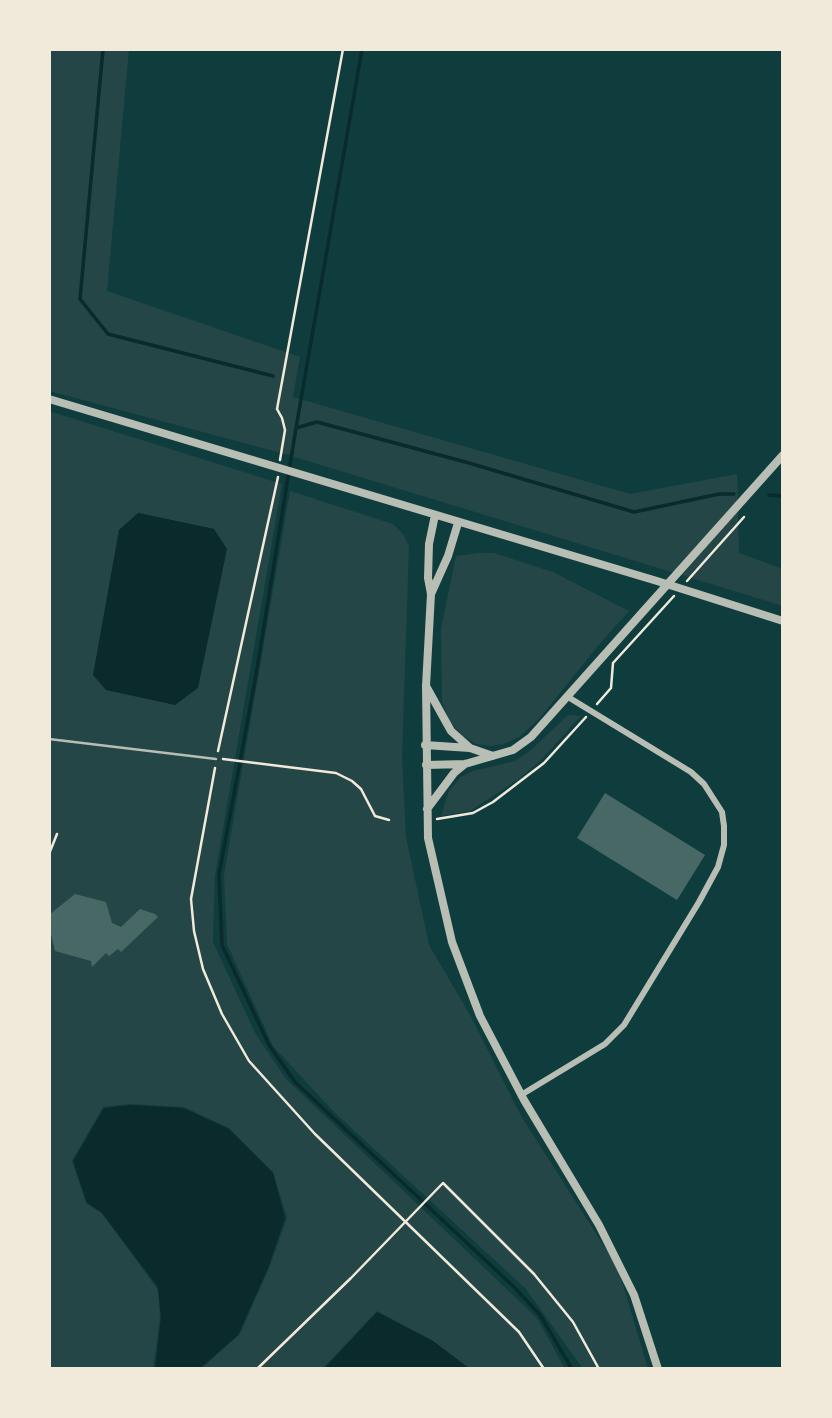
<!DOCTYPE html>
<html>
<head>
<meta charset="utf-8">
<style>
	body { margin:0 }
	#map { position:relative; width:832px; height:1418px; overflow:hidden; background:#0f3d3e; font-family:"Titillium Web",sans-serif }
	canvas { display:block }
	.frame { position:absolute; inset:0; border:51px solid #f1e9da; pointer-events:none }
</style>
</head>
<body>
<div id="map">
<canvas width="832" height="1418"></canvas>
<div class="frame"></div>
</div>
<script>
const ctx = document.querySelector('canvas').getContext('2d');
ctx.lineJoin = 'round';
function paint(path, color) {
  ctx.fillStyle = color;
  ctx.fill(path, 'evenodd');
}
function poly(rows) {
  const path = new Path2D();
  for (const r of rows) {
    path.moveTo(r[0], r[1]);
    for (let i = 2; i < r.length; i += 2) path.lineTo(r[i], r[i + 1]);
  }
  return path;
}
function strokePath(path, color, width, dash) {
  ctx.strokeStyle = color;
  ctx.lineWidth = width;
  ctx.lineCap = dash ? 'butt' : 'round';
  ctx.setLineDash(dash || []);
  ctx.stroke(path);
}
const green = poly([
	[49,49,129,49,107,291,300,357,293,397,630,494,737,474,739,553,783,569,783,606,285,454,49,391],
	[49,411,282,484,215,876,213,942,255,1033,286,1079,537,1318,565,1369,470,1369,433,1341,377,1311,322,1369,201,1369,240,1334,270,1266,287,1218,273,1172,229,1128,184,1107,130,1104,103,1107,72,1161,86,1203,102,1213,158,1290,160,1318,153,1369,49,1369],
	[139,513,214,529,119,530],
	[290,491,393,524,403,534,409,546,402,757,406,837,429,945,470,1015,521,1116,618,1268,648,1369,583,1369,526,1289,334,1112,273,1046,227,944,224,875],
	[479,553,494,553,553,572,629,611,597,647,539,719,519,737,504,744,491,746,476,744,463,736,450,722,442,702,441,629,456,556],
	[568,715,581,716,540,761,519,779,470,811,441,816,449,791,461,777,473,771,515,761,531,750]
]);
const water = poly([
	[138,513,214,529,227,549,198,688,175,705,106,690,93,675,119,530],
	[130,1105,183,1108,229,1129,273,1173,285,1218,268,1268,238,1335,199,1369,155,1369,161,1317,158,1287,101,1212,87,1203,73,1161,104,1108],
	[377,1312,433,1341,470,1369,324,1369]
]);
const stream = poly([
	[103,49,80,299,108,334,273,376],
	[362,49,296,428,256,675,219,875,222,945,269,1045,295,1082,514,1287,540,1315,572,1369],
	[296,428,317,422,469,463,634,512,719,494,734,494],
	[769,495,783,496]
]);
const building = poly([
	[605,793,705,855,677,900,577,838],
	[75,894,106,902,112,923,121,927,140,909,155,914,158,917,121,952,118,949,109,956,106,953,92,967,91,961,55,951,49,926,49,915]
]);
const path = poly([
	[280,460,285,430,282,418,277,409,343,49],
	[687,581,744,517],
	[597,704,611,688,613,663,674,596],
	[218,751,278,477],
	[223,759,336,773,352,781,361,789,375,816,389,820],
	[215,768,191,899,194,931,203,969,222,1014,249,1061,315,1134,519,1332,544,1369],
	[437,819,473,813,493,802,544,763,586,717],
	[49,854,57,834],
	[257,1369,351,1278,443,1183,534,1274,573,1322,599,1369]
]);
const service = poly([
	[49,739,216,759]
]);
const minor = poly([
	[521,1095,605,1044,624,1025,699,902,718,867,724,845,724,826,722,812,704,784,691,772,568,697]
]);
const tertiary = poly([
	[49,399,657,581,783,621],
	[435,515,429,544,428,578,431,594,426,686,428,838,452,942,480,1016,524,1100,599,1225,634,1295,658,1369],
	[431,594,448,556,458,523],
	[426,686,451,731,470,748],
	[425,745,470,748,493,756],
	[426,765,465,764,513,750,531,737,783,455],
	[427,809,454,773,465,764]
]);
paint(green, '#244646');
paint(water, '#0a2a2b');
strokePath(stream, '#0a2a2b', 3.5);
paint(building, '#486865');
strokePath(path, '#f1e9da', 2.5);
strokePath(service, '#b8beb3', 2.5);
strokePath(minor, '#b8beb3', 6);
strokePath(tertiary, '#b8beb3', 8);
</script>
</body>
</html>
